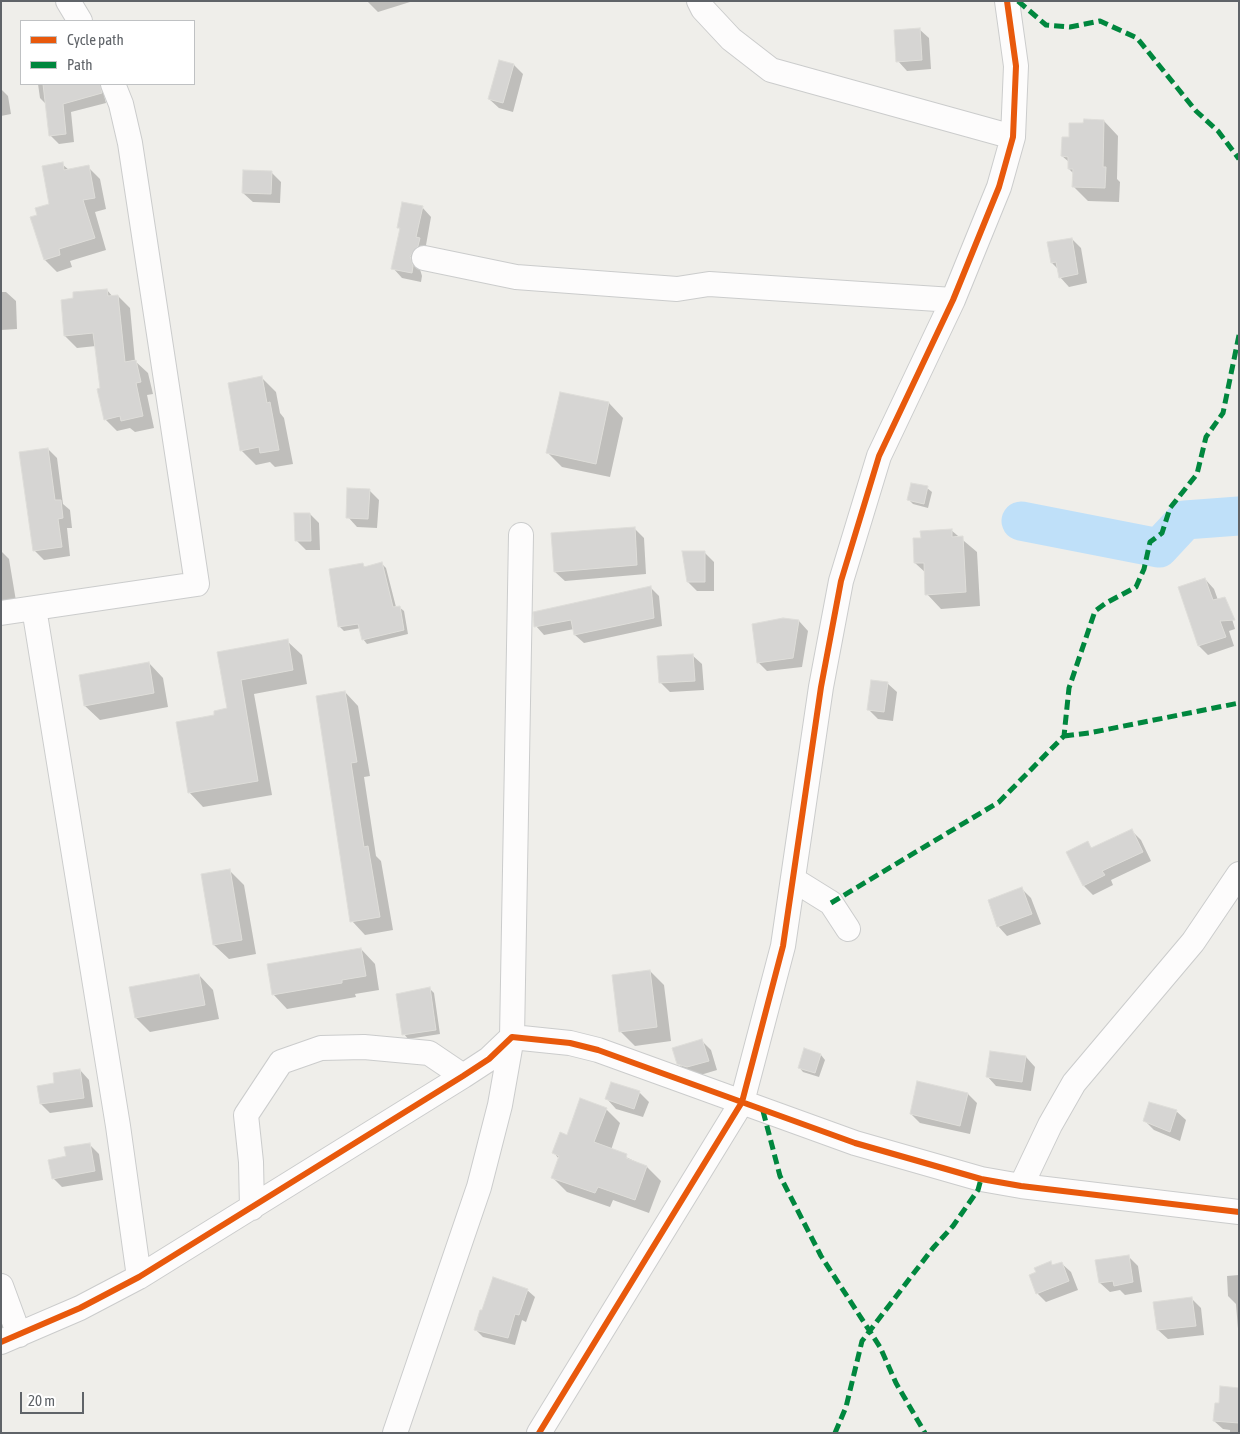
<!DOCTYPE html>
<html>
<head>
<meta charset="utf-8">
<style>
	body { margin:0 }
	#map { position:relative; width:1240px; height:1434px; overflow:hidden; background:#efeeea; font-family:"Asap Condensed",sans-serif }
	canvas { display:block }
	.frame { position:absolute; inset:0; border:2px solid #5f6368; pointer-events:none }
	.legend { position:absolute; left:20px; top:20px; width:175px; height:65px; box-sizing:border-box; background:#fff; border:1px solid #bfc1c3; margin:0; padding:6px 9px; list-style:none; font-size:15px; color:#5f6368 }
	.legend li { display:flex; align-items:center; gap:10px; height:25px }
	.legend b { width:25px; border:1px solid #bfc1c3 }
	.scale { position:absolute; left:20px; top:1392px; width:64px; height:22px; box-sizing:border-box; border:2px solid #5f6368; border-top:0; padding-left:6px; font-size:15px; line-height:18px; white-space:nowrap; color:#5f6368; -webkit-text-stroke:4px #fff; paint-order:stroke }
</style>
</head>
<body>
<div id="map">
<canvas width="1240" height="1434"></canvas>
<div class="frame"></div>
<ul class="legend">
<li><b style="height:6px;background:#e8590c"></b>Cycle path</li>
<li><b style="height:6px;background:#00873e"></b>Path</li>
</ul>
<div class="scale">20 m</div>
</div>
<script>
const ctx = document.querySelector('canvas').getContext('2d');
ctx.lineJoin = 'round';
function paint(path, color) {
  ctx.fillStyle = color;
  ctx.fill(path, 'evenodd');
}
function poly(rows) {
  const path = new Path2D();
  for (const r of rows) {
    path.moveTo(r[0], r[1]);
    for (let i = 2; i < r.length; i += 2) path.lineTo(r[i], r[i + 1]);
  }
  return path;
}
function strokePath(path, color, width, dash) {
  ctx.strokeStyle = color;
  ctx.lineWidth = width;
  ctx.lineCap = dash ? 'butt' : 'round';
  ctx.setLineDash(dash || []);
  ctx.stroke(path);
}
const shadow = poly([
	[367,1,410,1,410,2,378,12],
	[919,29,929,38,931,69,907,71,898,61],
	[514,65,523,74,513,112,499,108,489,99],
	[38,84,101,84,106,103,71,112,74,142,59,144,50,135,47,105,40,98],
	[1,89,8,96,11,114,1,116],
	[1104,121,1118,136,1117,179,1120,182,1119,202,1088,201,1073,186,1074,174,1069,169,1069,162,1062,156,1070,139],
	[62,164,69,170,88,167,100,179,106,209,95,212,106,250,70,261,72,267,57,272,45,260,38,216,51,205],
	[271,172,281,182,280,203,253,202,243,193],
	[422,207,431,217,426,245,428,248,419,266,422,276,421,282,402,278,393,268,401,230,398,227],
	[1072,239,1081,248,1087,283,1069,287,1060,277,1058,269,1052,263],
	[107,290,113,297,118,296,130,308,135,361,148,373,153,394,147,395,154,428,135,432,130,428,117,431,105,419,96,346,77,348,65,336],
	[1,292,6,292,16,301,17,329,1,330],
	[262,378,276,392,280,413,284,418,293,464,275,467,270,462,256,465,241,450],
	[609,403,623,418,610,477,562,467,548,453],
	[48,449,57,458,63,504,70,510,72,528,67,528,70,556,44,560,34,550],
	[927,488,932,492,928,508,913,504,909,500],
	[369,490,379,500,377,528,357,527,348,517],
	[310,514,319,523,320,550,306,550,296,540],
	[634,528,644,538,646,574,565,581,555,572],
	[951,530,977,552,980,606,941,609,927,594,926,573,915,563,922,539],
	[1,551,9,559,17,607,1,611],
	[705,553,714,562,714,591,697,591,688,582],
	[382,564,386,568,396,607,399,607,404,611,408,634,367,644,363,639,361,628,344,631,339,626,363,565,366,568],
	[1205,579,1214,589,1218,600,1229,609,1235,629,1229,631,1234,646,1208,655,1199,646],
	[650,587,659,596,662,626,584,643,575,635,574,629,544,635,536,626],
	[799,621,808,631,802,667,767,671,758,662],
	[287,641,302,655,307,684,254,694,272,795,203,807,189,792,216,716,229,709,219,653],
	[692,655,702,664,704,690,670,692,660,682],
	[149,663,163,678,168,707,100,720,85,706],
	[887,683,897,692,893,721,878,719,869,710],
	[345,692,358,706,370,776,364,777,376,856,381,861,393,930,365,935,352,921],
	[1132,831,1141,840,1151,861,1111,880,1113,885,1093,895,1084,886,1067,853,1087,843,1093,849],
	[230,871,244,885,256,954,229,959,214,945],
	[1022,889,1031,898,1041,924,1007,936,998,926],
	[361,949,375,964,379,990,355,994,356,997,287,1009,273,994],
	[650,971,664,985,671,1041,635,1046,620,1031],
	[199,975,213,990,219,1019,150,1032,136,1018,130,988],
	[430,989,434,993,440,1034,408,1039,404,1034],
	[702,1041,711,1050,717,1070,697,1076,688,1073,678,1063],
	[805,1050,821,1055,825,1060,819,1077,803,1072,799,1067],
	[1026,1057,1035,1067,1031,1091,996,1086,987,1076],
	[80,1070,89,1080,93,1107,50,1113,41,1104,56,1084],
	[639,1092,649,1102,643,1117,616,1109,607,1099],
	[968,1094,977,1103,970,1134,920,1123,911,1114],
	[606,1109,620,1123,611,1150,647,1167,661,1181,649,1213,613,1200,610,1207,567,1192,552,1177,559,1159,554,1153,567,1136],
	[1176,1111,1186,1120,1180,1141,1154,1130,1145,1121],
	[89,1144,99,1154,103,1180,62,1187,53,1178,68,1158],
	[1129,1257,1138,1266,1142,1292,1125,1295,1120,1290,1110,1292,1100,1283],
	[1050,1263,1054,1266,1061,1263,1071,1272,1078,1290,1046,1302,1037,1293],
	[1239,1275,1239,1341,1236,1304,1228,1296,1227,1276],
	[527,1290,535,1297,526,1322,522,1320,515,1345,483,1337,476,1330],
	[1191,1298,1201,1308,1204,1335,1168,1339,1158,1330],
	[1239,1389,1239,1433,1230,1433,1230,1430,1223,1429,1214,1421,1220,1404]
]);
const river = poly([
	[1021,521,1159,548,1185,520,1239,516]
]);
const building = poly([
	[920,28,922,60,896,62,894,30,920,28],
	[499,60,514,64,503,103,488,99,499,60],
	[43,84,100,84,102,93,63,104,66,134,49,136,43,84],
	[1084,119,1104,120,1103,167,1106,167,1105,188,1072,187,1073,169,1068,169,1068,157,1061,156,1062,137,1069,137,1069,123,1083,123,1084,119],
	[63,162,64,170,89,165,95,198,83,200,95,238,59,249,60,255,44,260,30,217,37,215,35,208,49,204,42,166,63,162],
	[243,170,272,171,271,194,242,193,243,170],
	[402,202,423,206,416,237,420,238,418,246,410,256,413,266,412,273,391,269,400,228,397,228,402,202],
	[1072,238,1078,274,1059,278,1056,262,1051,263,1047,242,1072,238],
	[107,289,108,296,118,295,125,362,136,360,141,382,136,383,143,416,121,421,120,416,104,420,97,389,100,388,93,333,64,336,61,300,73,298,73,292,107,289],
	[262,376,267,403,270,402,279,450,260,453,259,447,240,451,228,383,262,376],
	[560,392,609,402,596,464,546,453,560,392],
	[48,448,55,500,61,500,63,518,58,519,62,547,33,551,19,452,48,448],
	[911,483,928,486,924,504,907,500,911,483],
	[347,488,370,489,368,519,346,518,347,488],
	[294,513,310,513,311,541,295,541,294,513],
	[635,527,637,565,554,572,551,533,635,527],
	[952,529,952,537,963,536,966,592,925,595,924,563,914,563,913,538,921,538,920,531,952,529],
	[682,551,705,551,705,582,687,582,682,551],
	[382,562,393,607,400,606,404,630,362,640,358,624,338,627,329,569,363,563,364,567,382,562],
	[1205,578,1213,600,1225,597,1235,620,1220,621,1226,637,1198,646,1178,587,1205,578],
	[651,586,654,618,574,635,571,620,534,627,533,612,651,586],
	[783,618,799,620,793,658,757,663,752,624,783,618],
	[288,639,293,670,241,680,258,781,188,793,176,722,214,715,214,711,227,708,217,652,288,639],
	[693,654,695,681,659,683,657,656,693,654],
	[149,662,154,693,84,706,79,675,149,662],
	[871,680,888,682,884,712,867,710,871,680],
	[345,691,357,762,351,763,364,847,368,846,380,917,350,922,316,696,345,691],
	[1132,829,1143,852,1102,871,1105,875,1083,886,1066,852,1088,841,1091,848,1132,829],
	[230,869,242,940,213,945,201,874,230,869],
	[1022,887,1032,914,997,927,988,900,1022,887],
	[361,948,366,976,342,980,342,983,272,995,267,964,361,948],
	[650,970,657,1027,619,1032,612,975,650,970],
	[199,974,205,1005,135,1018,129,987,199,974],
	[430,987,436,1030,402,1035,396,994,430,987],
	[702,1039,709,1061,687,1067,677,1064,672,1048,702,1039],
	[804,1048,821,1054,815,1073,798,1068,804,1048],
	[990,1051,1026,1056,1022,1082,986,1077,990,1051],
	[80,1069,84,1098,40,1104,37,1086,54,1083,53,1073,80,1069],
	[917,1081,968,1093,960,1126,910,1114,917,1081],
	[611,1082,640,1091,634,1109,605,1099,611,1082],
	[580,1098,607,1108,594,1142,627,1154,626,1158,647,1166,635,1200,598,1187,595,1193,551,1178,559,1156,552,1153,560,1132,567,1135,580,1098],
	[1149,1102,1177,1110,1170,1132,1143,1121,1149,1102],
	[90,1143,95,1171,52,1179,48,1160,66,1156,64,1147,90,1143],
	[1129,1255,1133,1282,1114,1286,1113,1281,1099,1283,1095,1260,1129,1255],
	[1051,1261,1052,1265,1062,1262,1069,1281,1036,1294,1029,1275,1036,1272,1034,1268,1051,1261],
	[493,1277,528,1289,519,1315,515,1314,508,1338,474,1330,480,1310,482,1310,493,1277],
	[1192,1297,1196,1326,1157,1330,1153,1302,1192,1297],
	[1220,1386,1239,1388,1239,1423,1213,1421,1215,1403,1219,1403,1220,1386]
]);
const minor = poly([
	[68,1,80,21],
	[699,1,703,9,731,39,771,70,1013,137],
	[424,258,516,277,677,289,709,284,953,300],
	[34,608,118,1126,139,1277],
	[1,613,197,584,130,143,121,104,113,84],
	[794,880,831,903,848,929],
	[1021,1186,1050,1125,1074,1083,1193,942,1239,874],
	[252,1208,251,1162,246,1115,281,1062,321,1048,364,1047,429,1053,463,1076],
	[1,1286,19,1335],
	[1,1342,80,1308,139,1277,463,1076,489,1059,512,1037,570,1043,598,1050,855,1143,981,1179,1021,1186,1239,1212],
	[395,1433,479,1187,500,1105,512,1037,521,535],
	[539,1433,742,1102,783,946,821,687,841,581,879,456,953,300,999,187,1013,137,1016,66,1007,1]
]);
const quiet = poly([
	[1018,1,1046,25,1070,27,1100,21,1137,38,1196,111,1218,131,1239,159],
	[1064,736,1089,733,1239,703],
	[831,903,999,802,1064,736,1069,688,1095,611,1106,603,1136,587,1144,569,1150,542,1162,533,1170,508,1197,474,1206,437,1223,413,1239,335],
	[763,1111,780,1176,821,1256,880,1347,896,1383,925,1433],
	[835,1433,846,1407,862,1341,933,1248,953,1226,978,1190,981,1179]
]);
const cycleway = poly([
	[1,1342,80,1308,139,1277,463,1076,489,1059,512,1037,570,1043,598,1050,855,1143,981,1179,1021,1186,1239,1212],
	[539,1433,742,1102,783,946,821,687,841,581,879,456,953,300,999,187,1013,137,1016,66,1007,1]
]);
paint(shadow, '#0003');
strokePath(river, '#bfe0f9', 39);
paint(building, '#d6d5d3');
strokePath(building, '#deddd9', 1);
strokePath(minor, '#cbcccc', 26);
strokePath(minor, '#fdfcfc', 24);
strokePath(quiet, '#00873e', 5, [10, 5]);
strokePath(cycleway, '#e8590c', 6);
</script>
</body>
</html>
